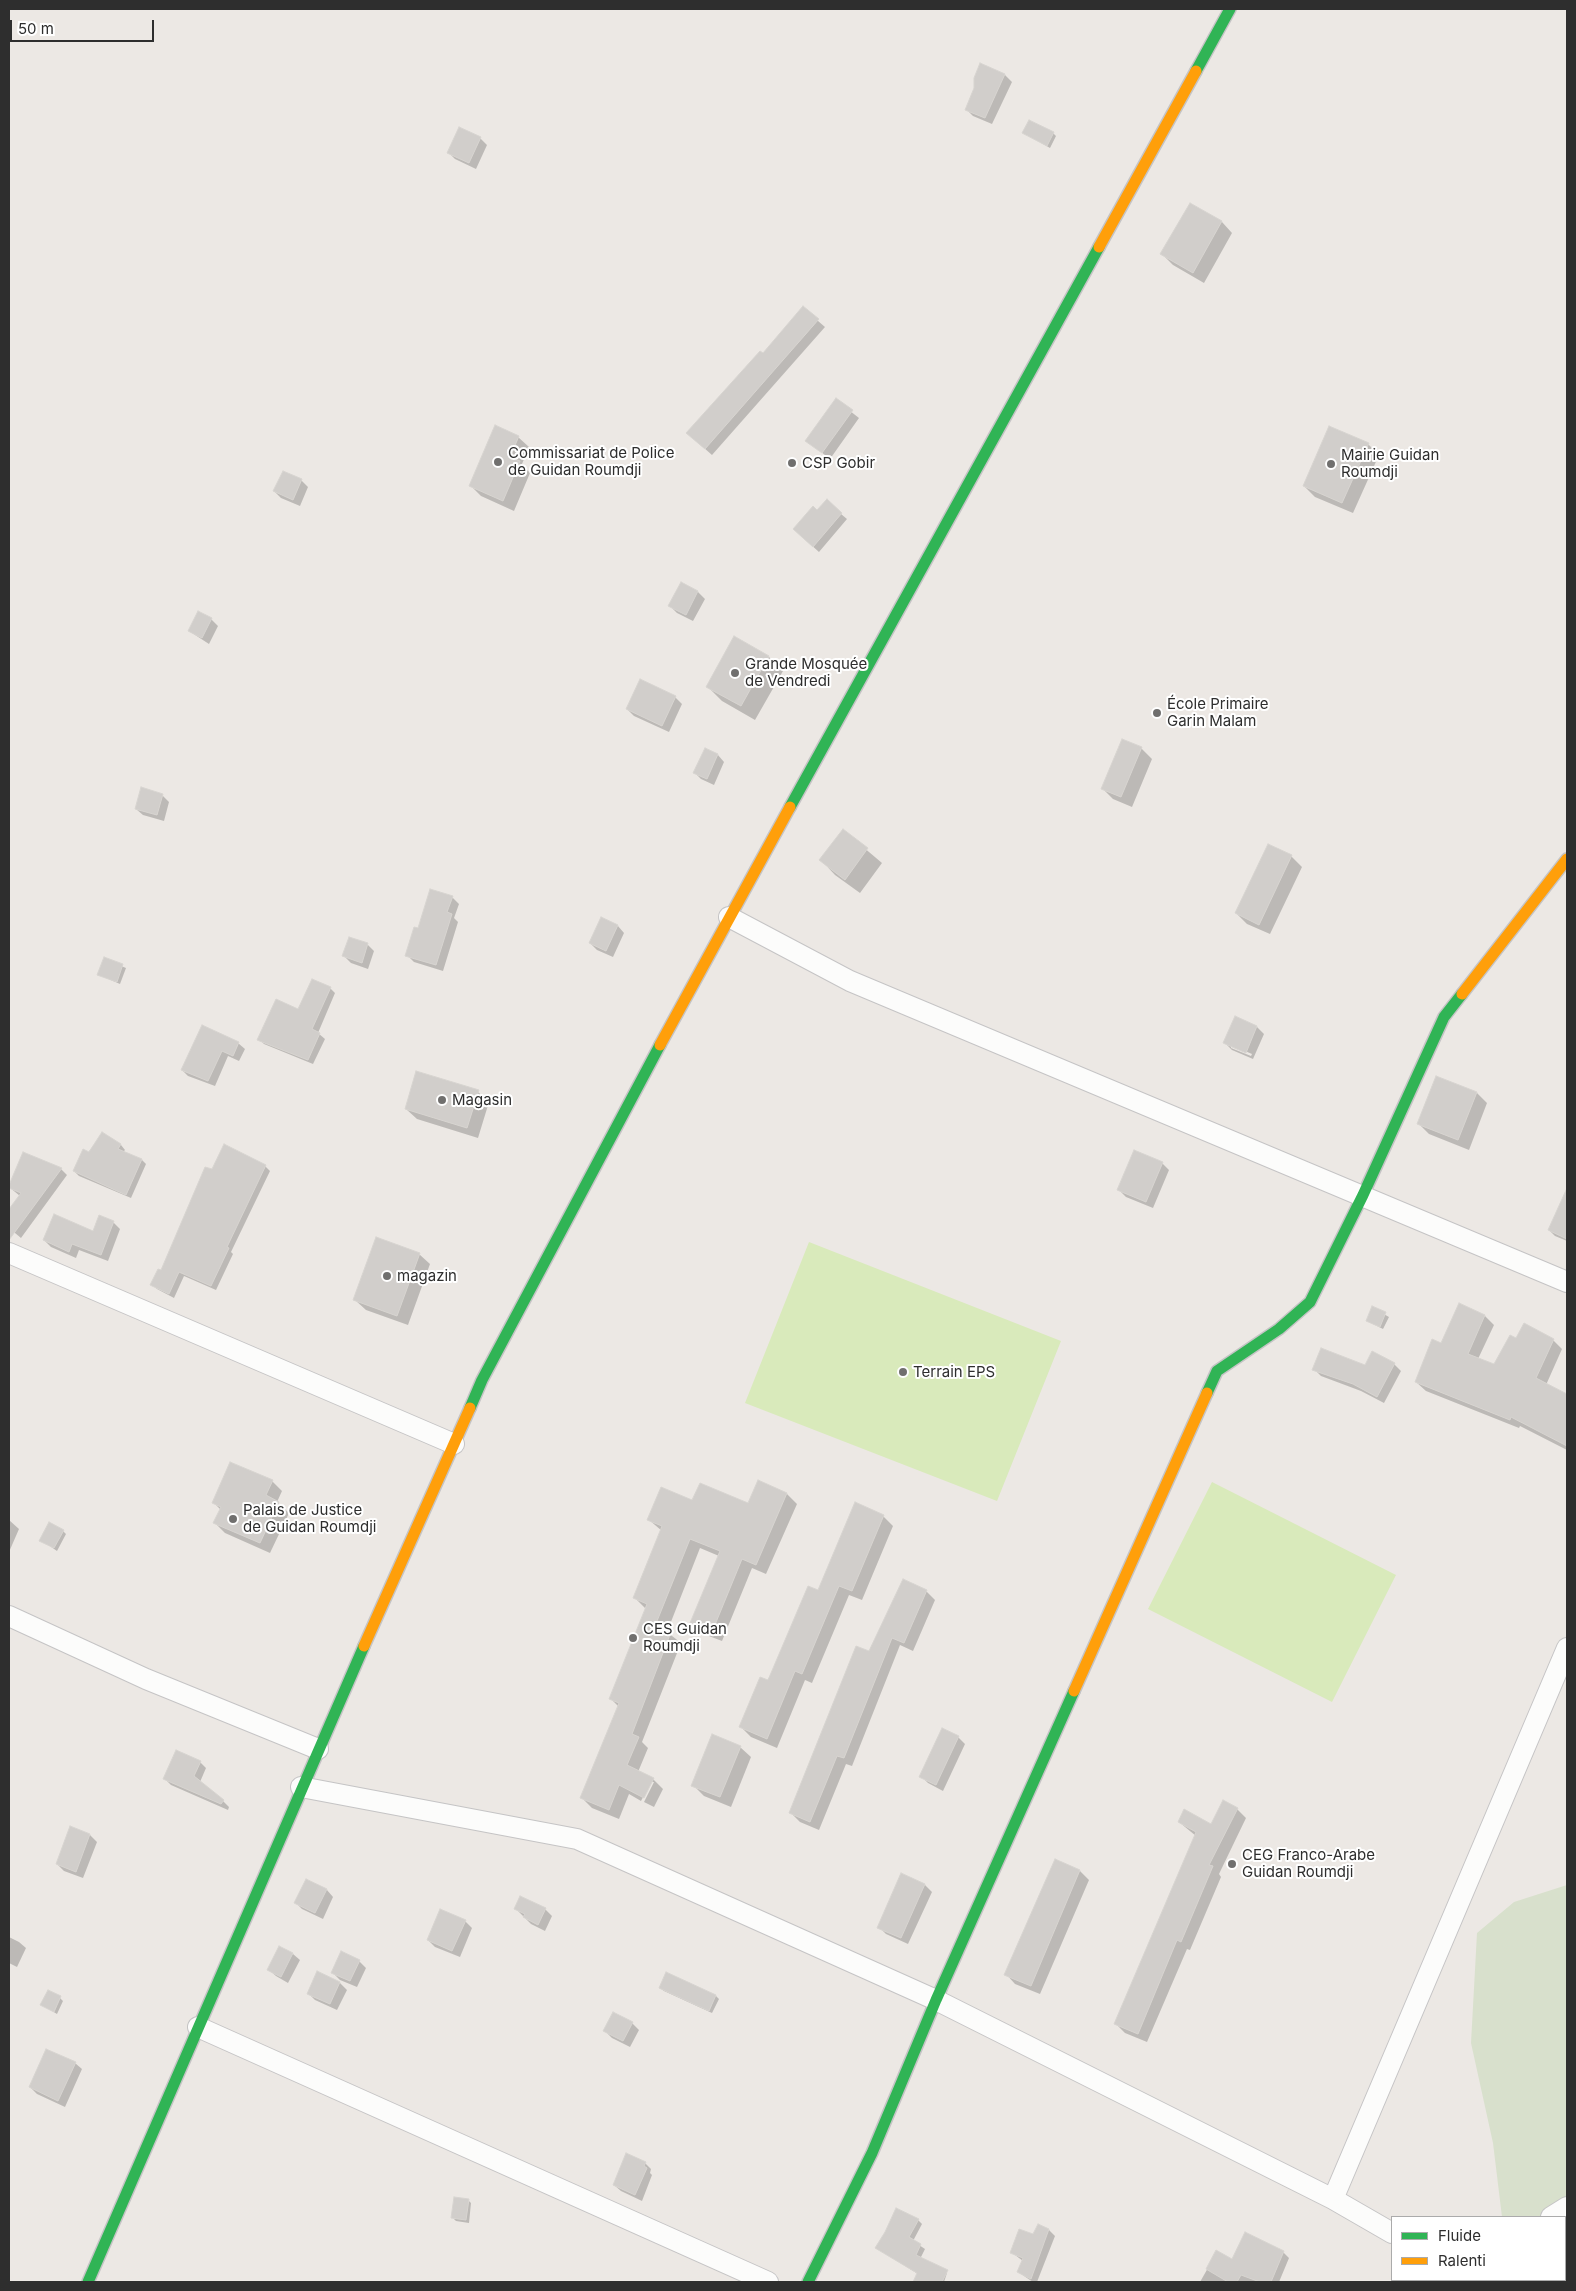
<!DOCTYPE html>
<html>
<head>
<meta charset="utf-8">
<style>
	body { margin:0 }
	#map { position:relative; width:1576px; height:2291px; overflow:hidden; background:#ece8e4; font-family:Inter,sans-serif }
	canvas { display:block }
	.frame { position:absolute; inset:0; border:10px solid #2e2e2e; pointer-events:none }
	.legend { position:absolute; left:1391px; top:2216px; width:175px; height:65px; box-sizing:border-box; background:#fff; border:1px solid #ababab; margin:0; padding:6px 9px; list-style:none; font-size:15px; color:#2e2e2e }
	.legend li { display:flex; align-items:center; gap:10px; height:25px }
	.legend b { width:25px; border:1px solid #ababab }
	.scale { position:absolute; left:10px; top:20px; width:144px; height:22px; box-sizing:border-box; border:2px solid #2e2e2e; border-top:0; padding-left:6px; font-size:15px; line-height:18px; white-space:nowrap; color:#2e2e2e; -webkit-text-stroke:4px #fff; paint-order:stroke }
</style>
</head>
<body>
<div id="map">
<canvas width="1576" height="2291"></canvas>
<div class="frame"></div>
<ul class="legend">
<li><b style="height:6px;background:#30b455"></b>Fluide</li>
<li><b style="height:6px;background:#ff9f0a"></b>Ralenti</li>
</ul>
<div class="scale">50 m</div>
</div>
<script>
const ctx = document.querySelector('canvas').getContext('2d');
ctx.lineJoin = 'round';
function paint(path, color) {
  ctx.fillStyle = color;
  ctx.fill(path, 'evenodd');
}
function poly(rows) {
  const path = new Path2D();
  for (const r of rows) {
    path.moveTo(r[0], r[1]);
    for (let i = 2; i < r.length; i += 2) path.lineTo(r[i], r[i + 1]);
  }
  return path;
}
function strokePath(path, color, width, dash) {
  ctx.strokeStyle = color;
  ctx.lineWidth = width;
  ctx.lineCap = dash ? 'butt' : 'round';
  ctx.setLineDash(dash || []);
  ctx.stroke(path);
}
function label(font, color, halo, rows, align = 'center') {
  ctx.font = font + ' Inter,sans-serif';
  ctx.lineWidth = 4;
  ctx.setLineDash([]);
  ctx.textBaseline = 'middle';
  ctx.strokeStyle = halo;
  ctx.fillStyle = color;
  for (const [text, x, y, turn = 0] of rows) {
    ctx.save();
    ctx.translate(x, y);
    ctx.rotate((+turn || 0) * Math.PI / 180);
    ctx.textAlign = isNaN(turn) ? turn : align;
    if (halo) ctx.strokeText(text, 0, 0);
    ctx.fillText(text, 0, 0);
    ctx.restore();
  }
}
const cemetery = poly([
	[1567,1885,1567,2282,1509,2282,1509,2280,1565,2280,1565,2217,1502,2217,1493,2143,1471,2043,1477,1933,1514,1902]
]);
const pitch = poly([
	[809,1242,1061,1341,997,1501,745,1403],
	[1212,1482,1396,1575,1332,1702,1148,1609]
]);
const shadow = poly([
	[981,65,1005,75,1012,82,992,124,973,116,966,109,976,88],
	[1024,133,1053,133,1056,136,1050,148],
	[480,138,487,145,476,169,455,159,448,152],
	[1190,204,1222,222,1232,233,1204,283,1173,265,1162,254],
	[803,308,825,327,712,455,695,440],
	[836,400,859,418,830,459,807,441],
	[518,437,529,447,522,464,530,473,514,511,481,496,470,485],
	[1368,444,1379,455,1353,513,1315,497,1304,486],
	[301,480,308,487,300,506,281,498,274,491],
	[817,511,841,514,847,519,819,552,800,535],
	[682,584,698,592,705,599,693,621,677,613,670,606],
	[211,619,218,626,209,644,189,631],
	[769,657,783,671,755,720,722,701,707,686],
	[675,697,682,704,669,732,634,716,627,709],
	[1123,741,1141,748,1152,759,1132,807,1113,799,1102,788],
	[718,755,724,762,714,785,701,779,694,772],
	[162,795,169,802,164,821,143,815,136,809],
	[843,830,882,863,860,893,835,875,821,860],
	[1291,856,1302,867,1270,934,1247,924,1236,913],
	[452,897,459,904,454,918,458,922,443,971,414,962,407,955,419,929],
	[602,919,618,926,624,933,613,957,597,950,590,943],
	[367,944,374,951,368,969,351,963,344,956],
	[104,959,126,968,120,984,99,975],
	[330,988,335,993,318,1033,325,1039,313,1064,264,1044,259,1039],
	[1236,1018,1257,1027,1264,1034,1253,1059,1232,1050,1225,1043],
	[1231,1045,1252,1054,1251,1056,1231,1048],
	[238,1043,245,1049,239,1061,228,1056,215,1086,188,1076,182,1070],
	[478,1092,489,1102,478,1138,417,1119,406,1109],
	[1477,1093,1487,1103,1469,1150,1429,1134,1419,1124],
	[103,1133,121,1145,125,1150,123,1152,142,1160,146,1164,131,1198,79,1176,74,1171],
	[24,1154,61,1169,67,1175,21,1238,9,1228,9,1211,20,1196,9,1187],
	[1162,1163,1169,1170,1153,1208,1126,1197,1119,1190],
	[265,1166,270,1171,231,1252,233,1254,216,1290,184,1276,174,1298,157,1289,152,1284,161,1272,212,1171],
	[1559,1210,1567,1214,1567,1241,1555,1236,1549,1230],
	[113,1222,120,1229,108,1261,79,1250,76,1258,51,1247,44,1240,94,1233],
	[419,1254,430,1264,408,1325,366,1310,355,1300],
	[1373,1308,1389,1317,1383,1329,1367,1321],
	[1485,1316,1494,1325,1478,1359,1495,1366,1516,1340,1553,1340,1562,1349,1546,1385,1567,1396,1567,1450,1520,1426,1519,1428,1426,1391,1416,1382,1442,1344],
	[1394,1364,1401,1371,1384,1403,1361,1391,1321,1376,1314,1369],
	[272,1481,282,1491,277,1502,289,1513,270,1553,225,1533,215,1523,221,1510,214,1503],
	[787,1494,797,1504,766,1574,752,1568,722,1641,701,1633,691,1623,719,1556,700,1548,667,1632,681,1643,642,1742,648,1748,638,1772,653,1779,663,1789,654,1807,644,1802,654,1782,651,1782,641,1801,629,1794,619,1819,592,1808,582,1798,619,1707,611,1699,646,1609,635,1598,662,1531,648,1519,693,1502,748,1505],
	[883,1516,893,1526,862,1600,849,1595,812,1683,805,1680,777,1748,751,1737,741,1727,818,1591],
	[9,1520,19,1529,9,1552],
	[63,1531,66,1534,57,1551,41,1540],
	[903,1581,927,1592,935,1600,913,1651,900,1645,852,1766,846,1764,819,1830,800,1822,791,1813],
	[958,1737,965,1744,943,1791,928,1783,921,1776],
	[740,1747,751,1757,731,1807,704,1796,693,1785],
	[200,1762,206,1768,200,1782,223,1801,229,1807,228,1810,171,1785,164,1778],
	[1237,1809,1246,1818,1219,1874,1221,1877,1190,1950,1187,1949,1147,2042,1125,2033,1116,2024,1196,1836,1179,1822,1211,1826],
	[71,1828,90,1835,97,1842,83,1878,64,1871,57,1864],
	[1056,1861,1080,1871,1089,1880,1040,1994,1015,1984,1006,1974],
	[902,1875,925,1885,932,1892,908,1944,886,1934,879,1927],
	[306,1880,327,1890,333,1897,323,1919,302,1909,295,1902],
	[521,1897,545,1909,552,1916,545,1931,531,1924,515,1908],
	[465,1921,472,1928,460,1957,435,1947,428,1940],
	[9,1937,19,1942,26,1948,17,1967,9,1963],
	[293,1954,300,1960,288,1983,276,1976,269,1970],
	[359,1961,366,1968,357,1987,340,1980,333,1973],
	[318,1973,340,1983,347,1990,337,2010,315,2000,308,1993],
	[667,1974,716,1996,719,1999,712,2013,664,1991,660,1988],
	[60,1998,63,2001,57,2014,42,2005],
	[632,2023,639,2030,630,2047,612,2038,605,2031],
	[75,2063,82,2069,65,2107,37,2094,30,2087],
	[645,2163,651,2169,650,2173,652,2175,642,2201,621,2191,614,2185],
	[468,2200,471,2203,469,2223,456,2221,453,2218],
	[918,2220,922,2224,913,2241,925,2249,920,2259,943,2269,947,2273,944,2282,914,2282,918,2274,876,2248],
	[1049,2230,1055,2236,1037,2282,1033,2282,1018,2272,1023,2261,1011,2252,1034,2236],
	[1217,2252,1232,2261,1283,2252,1289,2258,1279,2282,1200,2282]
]);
const building = poly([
	[980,63,1005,74,985,118,965,110,974,88,974,78,980,63],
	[1029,120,1054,132,1047,146,1022,133,1029,120],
	[459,127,481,137,469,163,447,153,459,127],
	[1190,203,1222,221,1193,273,1160,254,1190,203],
	[803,306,819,319,705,449,686,433,760,351,763,353,803,306],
	[836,398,853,410,822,453,805,441,836,398],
	[495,425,519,436,510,457,520,461,503,501,469,486,495,425],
	[1329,426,1369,443,1342,503,1303,486,1329,426],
	[283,471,302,479,293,500,273,491,283,471],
	[827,499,842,513,813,547,793,529,813,506,817,510,827,499],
	[681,582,698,591,686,615,668,606,681,582],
	[198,611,212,618,202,638,188,631,198,611],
	[734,636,769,656,741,706,706,687,734,636],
	[640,679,676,696,662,726,626,709,640,679],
	[1122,739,1142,747,1121,797,1101,789,1122,739],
	[705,748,718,754,707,779,693,773,705,748],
	[141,787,163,794,157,815,135,809,141,787],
	[843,829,868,848,845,880,819,860,843,829],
	[1268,844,1292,855,1259,925,1235,913,1268,844],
	[430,889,453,896,447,912,452,914,436,965,405,956,414,927,418,928,430,889],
	[601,917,618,925,606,951,589,943,601,917],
	[349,937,368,943,362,963,342,956,349,937],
	[104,957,123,964,117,982,97,975,104,957],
	[312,979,331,987,312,1029,320,1033,308,1060,257,1040,276,999,298,1009,312,979],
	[1235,1016,1257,1026,1246,1053,1223,1043,1235,1016],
	[202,1025,239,1042,233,1056,222,1051,208,1081,181,1070,202,1025],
	[416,1071,479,1090,467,1128,405,1109,416,1071],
	[1436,1076,1477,1092,1458,1140,1417,1124,1436,1076],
	[102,1132,121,1144,118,1149,142,1159,126,1195,73,1171,83,1149,89,1152,102,1132],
	[224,1144,266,1165,227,1247,229,1248,211,1286,179,1272,169,1294,150,1285,158,1269,161,1270,205,1167,212,1169,224,1144],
	[1134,1150,1163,1162,1146,1202,1117,1190,1134,1150],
	[23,1152,62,1168,9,1240,9,1209,21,1193,9,1188,9,1185,23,1152],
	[1567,1188,1567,1239,1548,1230,1567,1188],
	[54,1214,93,1231,99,1215,114,1221,101,1255,72,1244,69,1252,43,1240,54,1214],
	[376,1237,420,1253,397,1316,353,1300,376,1237],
	[1459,1303,1485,1315,1468,1354,1494,1364,1510,1335,1516,1338,1524,1323,1554,1339,1536,1378,1567,1394,1567,1446,1511,1417,1510,1420,1415,1382,1432,1339,1441,1343,1459,1303],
	[1372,1306,1386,1312,1380,1327,1366,1321,1372,1306],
	[1321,1348,1365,1365,1372,1351,1395,1363,1377,1397,1353,1384,1312,1370,1321,1348],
	[230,1462,273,1480,266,1495,279,1502,260,1543,213,1523,221,1507,212,1503,230,1462],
	[758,1480,787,1493,756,1565,742,1559,712,1632,690,1623,720,1551,690,1539,655,1626,671,1632,632,1734,639,1737,627,1765,654,1778,644,1798,619,1785,609,1810,580,1798,619,1703,609,1699,647,1604,633,1598,662,1526,647,1520,661,1487,692,1500,700,1483,748,1503,758,1480],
	[855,1502,884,1515,852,1591,839,1586,802,1674,795,1671,767,1739,739,1727,760,1677,768,1680,808,1586,818,1590,855,1502],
	[49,1522,64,1530,54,1548,39,1541,49,1522],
	[903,1579,927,1590,904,1643,892,1638,844,1758,837,1756,810,1822,789,1813,856,1646,869,1651,903,1579],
	[942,1728,959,1736,936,1785,919,1777,942,1728],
	[712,1734,741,1746,720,1797,691,1786,712,1734],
	[176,1750,201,1761,194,1776,224,1800,221,1804,163,1779,176,1750],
	[1223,1800,1238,1808,1209,1865,1213,1866,1181,1942,1177,1940,1138,2034,1114,2024,1196,1832,1178,1822,1184,1809,1211,1824,1223,1800],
	[70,1826,90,1834,76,1872,56,1864,70,1826],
	[1055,1859,1080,1870,1031,1986,1004,1975,1055,1859],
	[901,1873,925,1884,901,1938,877,1928,901,1873],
	[306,1879,327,1889,315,1913,294,1903,306,1879],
	[520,1896,546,1908,538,1925,523,1917,525,1914,514,1909,520,1896],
	[440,1909,466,1920,452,1951,427,1940,440,1909],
	[279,1946,293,1953,281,1977,267,1970,279,1946],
	[341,1951,360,1960,350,1981,331,1973,341,1951],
	[317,1971,340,1982,330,2004,307,1994,317,1971],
	[666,1972,716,1995,709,2011,659,1988,666,1972],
	[48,1990,61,1996,54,2012,40,2005,48,1990],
	[613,2012,633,2022,623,2041,603,2031,613,2012],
	[46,2049,76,2062,58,2101,29,2087,46,2049],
	[626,2153,646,2162,644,2166,647,2168,635,2195,613,2185,626,2153],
	[454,2197,469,2199,466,2220,451,2218,454,2197],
	[896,2208,919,2219,909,2237,921,2244,916,2255,948,2270,942,2282,913,2282,917,2273,875,2248,885,2232,896,2208],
	[1038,2224,1049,2229,1031,2279,1017,2272,1023,2258,1010,2253,1019,2229,1033,2234,1038,2224],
	[1245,2232,1284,2251,1271,2282,1260,2282,1241,2275,1237,2282,1228,2282,1206,2269,1216,2250,1232,2259,1245,2232]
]);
const street = poly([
	[729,917,850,981,1567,1282],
	[9,1253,454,1444],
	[9,1616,146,1679,318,1749],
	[301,1787,577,1839,936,2000,1333,2199,1392,2233],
	[198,2027,768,2282],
	[1333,2199,1567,1648],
	[1551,2217,1567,2207],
	[1565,2232,1567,2231],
	[1475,2280,1480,2282]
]);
const fast = poly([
	[1196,71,1230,9],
	[790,807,1099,247],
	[1207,1393,1217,1371,1279,1329,1310,1302,1363,1195,1444,1017,1462,994],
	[470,1408,482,1380,660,1045],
	[88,2282,364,1646],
	[808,2282,872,2153,936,2000,1074,1691]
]);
const slow = poly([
	[1099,247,1196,71],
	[1462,994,1567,859],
	[660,1045,790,807],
	[364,1646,470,1408],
	[1074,1691,1207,1393]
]);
const markers = [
	[498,462,5,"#706f6e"],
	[792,463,5,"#706f6e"],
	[1331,464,5,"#706f6e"],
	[735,673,5,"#706f6e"],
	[1157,713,5,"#706f6e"],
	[442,1100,5,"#706f6e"],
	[387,1276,5,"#706f6e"],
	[903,1372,5,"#706f6e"],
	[233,1519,5,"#706f6e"],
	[633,1638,5,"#706f6e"],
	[1232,1864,5,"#706f6e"]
];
const poiNames = [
	["Commissariat de Police",508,453],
	["de Guidan Roumdji",508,470],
	["Mairie Guidan",1341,455],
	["Roumdji",1341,472],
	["CSP Gobir",802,463],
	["Grande Mosquée",745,664],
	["de Vendredi",745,681],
	["École Primaire",1167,704],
	["Garin Malam",1167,721],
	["Magasin",452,1100],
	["magazin",397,1276],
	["Terrain EPS",913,1372],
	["Palais de Justice",243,1510],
	["de Guidan Roumdji",243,1527],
	["CES Guidan",643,1629],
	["Roumdji",643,1646],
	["CEG Franco-Arabe",1242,1855],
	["Guidan Roumdji",1242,1872]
];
paint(cemetery, '#d8e0cc');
paint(pitch, '#d9eabb');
paint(shadow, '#0003');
paint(building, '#d1cecb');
strokePath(building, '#d7d4d0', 1);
strokePath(street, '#c5c4c5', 22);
strokePath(fast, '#c5c4c5', 14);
strokePath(slow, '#c5c4c5', 14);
strokePath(street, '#fcfcfb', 20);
strokePath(fast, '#30b455', 11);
strokePath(slow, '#ff9f0a', 11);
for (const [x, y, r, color] of markers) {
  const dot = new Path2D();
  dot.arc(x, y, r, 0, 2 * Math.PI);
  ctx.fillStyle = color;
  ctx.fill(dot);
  strokePath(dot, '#fff', 2);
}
label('15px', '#2e2e2e', '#fff', poiNames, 'left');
</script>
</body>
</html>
